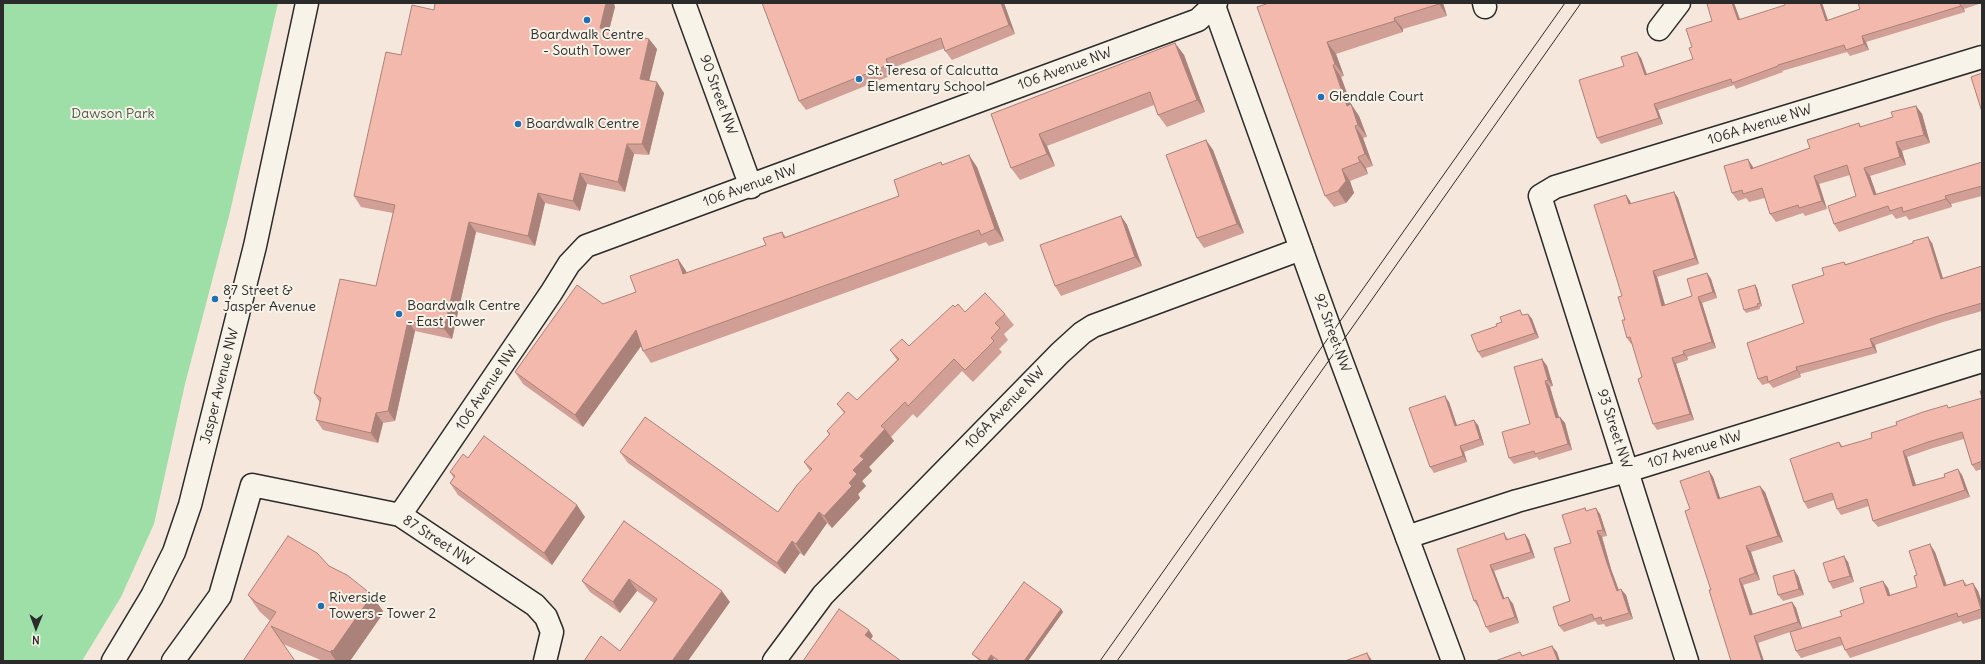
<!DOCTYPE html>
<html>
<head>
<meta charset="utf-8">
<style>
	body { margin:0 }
	#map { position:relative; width:1985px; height:664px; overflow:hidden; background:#f6e7dc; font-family:Delius,sans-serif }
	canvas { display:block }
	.frame { position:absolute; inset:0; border:4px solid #2b2b2b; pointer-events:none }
	.north { position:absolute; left:16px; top:608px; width:40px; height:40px; -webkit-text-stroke:3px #f7f3e8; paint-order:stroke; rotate:181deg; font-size:11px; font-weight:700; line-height:16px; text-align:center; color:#2b2b2b }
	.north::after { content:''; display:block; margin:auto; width:14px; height:18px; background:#2b2b2b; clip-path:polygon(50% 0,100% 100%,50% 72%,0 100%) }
</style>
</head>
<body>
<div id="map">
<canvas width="1985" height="664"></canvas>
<div class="frame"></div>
<div class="north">N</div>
</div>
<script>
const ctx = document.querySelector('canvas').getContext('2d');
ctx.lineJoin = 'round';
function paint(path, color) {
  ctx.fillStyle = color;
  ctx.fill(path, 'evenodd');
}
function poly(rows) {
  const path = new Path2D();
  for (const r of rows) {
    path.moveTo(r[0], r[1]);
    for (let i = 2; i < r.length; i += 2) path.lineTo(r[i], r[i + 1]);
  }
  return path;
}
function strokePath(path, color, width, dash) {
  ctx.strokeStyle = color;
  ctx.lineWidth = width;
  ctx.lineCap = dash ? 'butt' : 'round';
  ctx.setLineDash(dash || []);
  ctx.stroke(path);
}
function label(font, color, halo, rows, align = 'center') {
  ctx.font = font + ' Delius,sans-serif';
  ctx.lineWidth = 4;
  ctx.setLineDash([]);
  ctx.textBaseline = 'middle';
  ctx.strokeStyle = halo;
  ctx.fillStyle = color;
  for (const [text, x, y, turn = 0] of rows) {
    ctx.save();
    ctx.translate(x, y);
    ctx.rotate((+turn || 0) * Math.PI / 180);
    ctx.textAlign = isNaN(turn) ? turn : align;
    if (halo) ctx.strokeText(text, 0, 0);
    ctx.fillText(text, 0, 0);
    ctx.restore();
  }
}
const green = poly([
	[3,3,278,3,229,216,185,384,154,524,121,597,82,661,3,661]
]);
const street = poly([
	[684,3,751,187],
	[1484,3,1485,7],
	[1659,29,1679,3],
	[400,515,551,293,569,264,586,246,1198,20,1216,3],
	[1407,537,1517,501,1627,471,1982,361],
	[173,661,220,596,252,485,400,515,535,605,546,617,552,632,545,661],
	[774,661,823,595,1060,353,1082,333,1093,326,1301,249],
	[1687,661,1540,196,1555,187,1982,57]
]);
const secondary = poly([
	[1213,3,1337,349,1453,661],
	[113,661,152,596,174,552,190,505,255,246,307,3]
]);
const tram = poly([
	[1100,661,1565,3],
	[1117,661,1581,3]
]);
const wall = poly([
	[1004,3,1015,34,952,60,945,51,945,48,892,68,895,74,806,110,799,101],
	[1443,3,1447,16,1403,29,1403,32,1336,54,1344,76,1341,77,1351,104,1359,116,1367,137,1363,138,1373,166,1366,168,1368,174,1350,181,1354,193,1346,203,1334,207,1325,196,1257,7],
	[1711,3,1734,3,1740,19,1822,3,1828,20,1860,9,1858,3,1982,3,1964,9,1965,12,1866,42,1869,50,1850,56,1847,52,1782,71,1783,72,1736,89,1734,85,1658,110,1663,124,1601,144,1597,138,1624,66,1641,58,1647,74,1693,59,1692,47,1712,21],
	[615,7,609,30,649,39,657,49,649,81,664,93,649,155,634,154,625,192,587,184,580,211,545,203,535,246,476,232,452,339,415,331,395,421,383,423,378,443,323,430,316,420,320,403,314,393,376,286,393,213,361,207,354,196,401,55,434,10],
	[1175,43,1184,55,1205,112,1167,127,1158,115,1154,105,1047,146,1055,166,1020,180,1011,168,991,114],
	[1916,106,1922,114,1930,143,1902,151,1906,165,1870,176,1876,195,1982,162,1982,196,1951,204,1952,207,1909,220,1906,216,1896,219,1892,214,1839,232,1834,224,1856,196,1850,175,1819,184,1827,209,1805,216,1803,213,1776,222,1770,214,1765,198,1749,202,1746,198,1738,201,1732,193,1754,168,1810,148,1859,123,1861,127,1893,117],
	[1206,140,1213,150,1244,233,1204,248,1197,238],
	[941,162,942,164,977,167,1004,241,989,246,986,242,651,363,643,351,641,346,583,427,523,384,515,372,603,304,636,292,678,259,686,271,687,273,766,245,782,232,786,237,899,196],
	[1674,192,1678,198,1699,264,1657,277,1665,305,1692,296,1707,273,1711,279,1717,298,1702,303,1716,348,1687,357,1688,360,1676,364,1694,420,1657,430,1653,424,1642,377,1632,343,1631,344,1627,338,1622,296,1626,195,1630,201,1631,204],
	[1121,216,1127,225,1142,266,1061,296,1055,286],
	[1932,243,1943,278,1982,266,1982,311,1943,322,1875,345,1877,353,1800,374,1801,377,1773,388,1769,383,1762,385,1758,379,1804,323,1824,275,1844,262,1846,264],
	[1755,285,1757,288,1762,306,1760,307,1760,309,1746,313,1744,310],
	[955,307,965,312,1005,314,1014,325,1004,334,1008,340,999,349,1002,352,973,382,962,371,917,418,913,414,891,437,894,441,869,467,872,471,862,481,866,486,858,494,860,498,832,528,827,523,804,556,800,553,785,574,628,463,620,452,778,512,810,471,804,462,829,435,827,431,844,413,837,404,857,400,897,360,890,350,909,346],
	[1528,314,1532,319,1539,338,1482,358,1478,352,1524,315],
	[1542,359,1547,366,1553,386,1550,387,1559,417,1565,423,1572,450,1539,460,1537,457,1514,464,1509,458,1530,424],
	[1982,390,1982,469,1976,471,1972,465,1964,439,1933,448,1907,457,1916,485,1962,475,1970,497,1878,527,1873,521,1869,506,1841,515,1837,509,1834,500,1808,509,1804,502,1839,442,1843,447,1872,438,1897,425,1949,408,1982,398],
	[1449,402,1457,425,1478,425,1484,445,1464,452,1467,462,1434,473,1430,467],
	[468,458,585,517,552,565,458,495,450,483,454,478,450,472],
	[1709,471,1713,477,1720,499,1765,492,1783,542,1751,552,1760,580,1743,585,1753,614,1792,602,1796,608,1802,628,1842,616,1888,588,1890,595,1917,587,1917,575,1935,552,1947,585,1963,580,1967,585,1978,591,1982,603,1982,618,1963,624,1961,621,1850,658,1845,650,1843,645,1801,658,1796,651,1790,632,1758,643,1711,590,1690,509],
	[1587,511,1600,514,1607,536,1602,537,1611,569,1619,590,1626,595,1633,619,1606,627,1604,624,1598,625,1595,621,1564,632,1559,626,1570,601,1571,543],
	[624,521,730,602,620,651,654,603,637,591,620,613,590,592,582,581],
	[1504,533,1508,539,1525,534,1529,540,1535,558,1494,571,1504,599,1513,604,1519,623,1490,633,1486,627,1479,607,1478,607,1474,601],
	[1848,562,1854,582,1833,589,1829,582],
	[329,566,383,611,382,615,350,661,323,661,283,644,243,661,270,621,268,619,260,612,248,595],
	[1794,570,1798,576,1804,595,1783,601,1778,595],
	[1061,609,1063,612,1028,661,997,661,994,659,992,661,980,661,975,657,972,654]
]);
const shadedWall = poly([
	[606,3,614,3,615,7,607,38,600,28],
	[1001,3,1004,3,1015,34,1009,25],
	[1439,3,1443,3,1447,16,1439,4],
	[1732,3,1734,3,1742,26,1738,20],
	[1820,3,1822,3,1830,27,1826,21],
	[1960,3,1964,9,1965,12,1961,6],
	[1394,18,1403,29,1403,32,1395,21],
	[1862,36,1866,42,1869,50,1864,44],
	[649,39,657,49,647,89,640,79],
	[1327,42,1336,54,1344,76,1335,64],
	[1175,43,1184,55,1205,112,1197,100],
	[1637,52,1641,58,1649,81,1645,75],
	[886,59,892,68,895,74,888,65],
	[1333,65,1341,77,1351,104,1359,116,1367,137,1358,125,1347,106],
	[657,82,664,93,649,155,642,144],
	[1654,104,1658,110,1663,124,1659,118],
	[1916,106,1922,114,1930,143,1924,135],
	[1355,126,1363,138,1373,166,1365,154],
	[1039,134,1047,146,1055,166,1047,154],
	[1206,140,1213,150,1244,233,1237,224],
	[1896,142,1902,151,1906,165,1900,157],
	[627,144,634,154,625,192,618,182],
	[969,155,977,167,1004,241,995,229],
	[1358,157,1366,168,1368,174,1360,162],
	[1748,159,1753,167,1756,177,1751,169],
	[1864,168,1870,176,1880,204,1874,195],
	[1342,169,1350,181,1354,193,1346,203,1338,191],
	[580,173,587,184,580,211,573,201],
	[1814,176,1819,184,1827,209,1822,201],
	[1674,192,1678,198,1699,264,1695,258],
	[538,193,545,203,535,246,528,236],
	[1626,195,1630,201,1633,210,1629,204],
	[1945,196,1951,204,1952,207,1946,199],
	[1121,216,1127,225,1142,266,1135,257],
	[469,222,476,232,452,339,444,329],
	[1928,237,1932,243,1945,285,1941,279],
	[678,259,686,271,691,286,683,274],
	[1653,271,1657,277,1667,312,1662,306],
	[1707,273,1711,279,1717,298,1713,292],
	[1755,285,1757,288,1762,306,1760,303],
	[1698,297,1702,303,1716,348,1712,342],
	[1528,314,1532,319,1539,338,1535,333],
	[408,321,415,331,395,421,388,411],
	[636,330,644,342,583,427,575,415],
	[1870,339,1875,345,1877,353,1873,347],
	[1683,351,1687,357,1688,360,1684,354],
	[1672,358,1676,364,1694,420,1690,414],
	[1542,359,1547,366,1553,386,1548,380],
	[1796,367,1800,374,1801,377,1797,370],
	[1545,381,1550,387,1561,425,1556,418],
	[1445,396,1449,402,1459,432,1455,426],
	[376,413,383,423,378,443,371,433],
	[1560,417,1565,423,1572,450,1568,444],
	[1474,420,1478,425,1484,445,1480,439],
	[885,429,894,441,869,467,872,471,862,481,866,486,858,494,860,498,832,528,824,516,849,483,853,470,860,456],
	[1460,446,1464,452,1467,462,1463,456],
	[1903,451,1907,457,1918,492,1913,486],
	[1958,469,1962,475,1970,497,1965,490],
	[1709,471,1713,477,1723,506,1718,499],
	[1760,486,1765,492,1783,542,1778,536],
	[577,505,585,517,552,565,544,553],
	[1596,508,1600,514,1607,536,1603,530],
	[819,512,827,523,804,556,796,544],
	[1597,531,1602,537,1611,569,1621,597,1617,591,1607,563],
	[1525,534,1529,540,1535,558,1531,552],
	[792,541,800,553,785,574,777,563],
	[1930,544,1935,552,1949,593,1944,586],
	[1746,546,1751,552,1760,580,1755,573],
	[1844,556,1848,562,1854,582,1850,576],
	[1490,565,1494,571,1507,605,1503,599],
	[1794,570,1798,576,1804,595,1799,589],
	[629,579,637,591,620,613,613,602],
	[1739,579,1743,585,1755,621,1750,615],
	[1883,581,1888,588,1893,604,1888,596],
	[1973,583,1978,591,1982,603,1982,610],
	[1621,589,1626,595,1633,619,1629,613],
	[722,591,730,602,688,661,672,661],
	[371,594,383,611,382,615,350,661,340,661,333,651],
	[1508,597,1513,604,1519,623,1515,617],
	[1792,602,1796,608,1802,628,1798,622],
	[1061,609,1063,612,1028,661,1024,661],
	[869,630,873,636,869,642,865,635],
	[1754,636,1758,643,1764,661,1762,661],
	[1552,646,1557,652,1560,661,1558,661],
	[332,650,340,661,336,661,330,652],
	[1367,653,1371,659,1372,661,1370,661],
	[991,655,994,659,992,661,987,661]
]);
const building = poly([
	[435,3,606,3,600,28,649,39,640,79,657,82,642,144,627,144,618,182,580,173,573,201,538,193,528,236,469,222,444,329,408,321,388,411,376,413,371,433,316,420,321,398,314,393,340,279,376,286,395,205,354,196,386,52,401,55,412,5,434,10,435,3],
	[762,3,1001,3,1009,25,945,51,941,38,886,59,888,65,799,101,762,3],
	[1269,3,1439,3,1439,4,1394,18,1395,21,1327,42,1335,64,1333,65,1347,106,1351,104,1358,125,1355,126,1365,154,1358,157,1360,162,1342,169,1346,181,1338,191,1325,196,1257,7,1269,3],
	[1711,3,1732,3,1738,20,1785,5,1785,3,1820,3,1826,21,1860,9,1858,3,1959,3,1961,6,1862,36,1864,44,1846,50,1844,45,1778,65,1778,66,1732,83,1731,79,1654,104,1659,118,1597,138,1579,80,1624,66,1621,57,1637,52,1645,75,1693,59,1689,48,1692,47,1686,29,1712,21,1707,4,1711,3],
	[1175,43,1197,100,1158,115,1150,92,1039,134,1047,154,1011,168,991,114,1175,43],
	[1982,73,1982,112,1971,77,1982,73],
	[1916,106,1924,135,1896,142,1900,157,1864,168,1874,195,1982,162,1982,186,1945,196,1946,199,1903,212,1902,207,1890,211,1888,206,1834,224,1828,206,1856,196,1847,165,1814,176,1822,201,1799,208,1798,205,1770,214,1762,188,1743,194,1742,190,1732,193,1724,166,1748,159,1751,169,1810,148,1807,140,1859,123,1860,127,1893,117,1891,112,1916,106],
	[1206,140,1237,224,1197,238,1166,155,1206,140],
	[969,155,995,229,981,235,979,230,643,351,636,330,575,415,515,372,577,285,603,304,636,292,630,276,678,259,683,274,766,245,763,238,782,232,784,238,899,196,894,180,941,162,942,165,969,155],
	[1674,192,1695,258,1653,271,1662,306,1692,296,1687,279,1707,273,1713,292,1698,297,1712,342,1683,351,1684,354,1672,358,1690,414,1653,424,1638,379,1642,377,1630,337,1627,338,1622,320,1625,320,1618,297,1622,296,1594,205,1626,195,1629,204,1674,192],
	[1121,216,1135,257,1055,286,1040,245,1121,216],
	[1928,237,1941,279,1982,266,1982,303,1938,316,1870,339,1873,347,1796,367,1797,370,1768,382,1767,376,1758,379,1747,343,1804,323,1792,285,1824,275,1822,268,1844,262,1845,265,1913,243,1913,241,1928,237],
	[1755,285,1760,303,1757,304,1758,306,1744,310,1738,290,1755,285],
	[985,293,1005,314,995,323,1000,328,991,338,994,341,965,370,954,359,908,406,905,402,881,426,885,429,860,456,864,459,853,470,857,474,849,483,852,486,824,516,819,512,796,544,792,541,777,563,620,452,645,417,778,512,797,485,812,469,804,462,830,434,827,431,845,412,837,404,848,392,857,400,899,359,890,350,902,339,909,346,953,305,955,307,958,304,965,312,985,293],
	[1520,310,1522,315,1528,314,1535,333,1478,352,1471,335,1497,326,1496,324,1502,322,1500,317,1520,310],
	[1542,359,1548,380,1545,381,1556,418,1560,417,1568,444,1535,454,1534,451,1509,458,1502,432,1530,424,1514,367,1542,359],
	[1982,390,1982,461,1972,465,1962,432,1928,442,1903,451,1913,486,1945,477,1944,474,1958,469,1965,490,1873,521,1867,499,1837,509,1832,493,1804,502,1790,459,1839,442,1841,447,1872,438,1871,433,1897,425,1896,422,1923,412,1947,405,1948,408,1982,398,1980,391,1982,390],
	[1445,396,1455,426,1474,420,1480,439,1460,446,1463,456,1430,467,1409,408,1445,396],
	[484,436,577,505,544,553,450,483,455,476,450,472,463,454,468,458,484,436],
	[1709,471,1718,499,1760,486,1778,536,1746,546,1755,573,1739,579,1750,615,1792,602,1798,622,1754,636,1762,661,1731,661,1709,590,1711,590,1685,511,1690,509,1680,481,1709,471],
	[1585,508,1586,511,1596,508,1603,530,1597,531,1607,563,1617,591,1621,589,1629,613,1602,621,1601,617,1594,619,1592,614,1559,626,1553,607,1570,601,1554,548,1571,543,1562,515,1585,508],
	[624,521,722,591,672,661,584,661,601,636,620,651,657,599,629,579,613,602,582,581,624,521],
	[1504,533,1506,540,1525,534,1531,552,1490,565,1503,599,1508,597,1515,617,1486,627,1476,600,1474,601,1457,549,1504,533],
	[288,536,317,553,329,566,347,575,371,594,370,598,333,651,332,650,330,652,271,626,295,661,243,661,276,612,256,602,248,595,288,536],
	[1930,544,1944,586,1963,580,1965,586,1973,583,1981,609,1958,617,1957,613,1845,650,1840,637,1796,651,1790,632,1842,616,1840,611,1864,603,1860,588,1883,581,1888,596,1917,587,1914,576,1917,575,1909,551,1930,544],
	[1844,556,1850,576,1829,582,1823,563,1844,556],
	[1794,570,1799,589,1778,595,1773,576,1794,570],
	[1024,582,1061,609,1024,661,999,661,991,655,987,661,982,661,972,654,1024,582],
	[839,609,869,630,865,635,901,661,803,661,839,609],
	[1552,646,1558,661,1495,661,1520,652,1522,656,1552,646],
	[1367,653,1370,661,1345,661,1367,653]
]);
const markers = [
	[587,20,4,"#1f6fb2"],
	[859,79,4,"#1f6fb2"],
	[1321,97,4,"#1f6fb2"],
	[518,124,4,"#1f6fb2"],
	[215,299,4,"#1f6fb2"],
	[399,314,4,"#1f6fb2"],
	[321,606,4,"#1f6fb2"]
];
const poiNames = [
	["Boardwalk Centre",587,35,"center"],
	["- South Tower",587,51,"center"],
	["St. Teresa of Calcutta",867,71],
	["Elementary School",867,87],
	["Glendale Court",1329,97],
	["Boardwalk Centre",526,124],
	["87 Street &",223,291],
	["Jasper Avenue",223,307],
	["Boardwalk Centre",407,306],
	["- East Tower",407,322],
	["Riverside",329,598],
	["Towers - Tower 2",329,614]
];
const streetNames = [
	["106 Avenue NW",1065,69,-20],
	["90 Street NW",718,95,70],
	["106A Avenue NW",1760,125,-17],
	["106 Avenue NW",750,186,-20],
	["92 Street NW",1332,333,70],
	["Jasper Avenue NW",220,386,-76],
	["106 Avenue NW",487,388,-56],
	["106A Avenue NW",1005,408,-46],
	["93 Street NW",1614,429,72],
	["107 Avenue NW",1695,450,-17],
	["87 Street NW",438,541,33]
];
const parkNames = [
	["Dawson Park",113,114]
];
paint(green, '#9edfa8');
strokePath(street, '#2b2b2b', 25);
strokePath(secondary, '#2b2b2b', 25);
strokePath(street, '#f7f3e8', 22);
strokePath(secondary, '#f7f3e8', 22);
strokePath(tram, '#2b2b2b', 1);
paint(wall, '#d19f95');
paint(shadedWall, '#aa8279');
paint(building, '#f3b9ad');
strokePath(building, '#aa8279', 1);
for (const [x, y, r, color] of markers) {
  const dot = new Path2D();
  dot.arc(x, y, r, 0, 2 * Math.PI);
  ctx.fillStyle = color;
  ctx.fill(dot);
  strokePath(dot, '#f7f3e8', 1.5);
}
label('14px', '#2b2b2b', '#f7f3e8', poiNames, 'left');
label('14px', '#2b2b2b', '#f7f3e8', streetNames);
label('14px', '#48584a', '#f7f3e8', parkNames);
</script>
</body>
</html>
